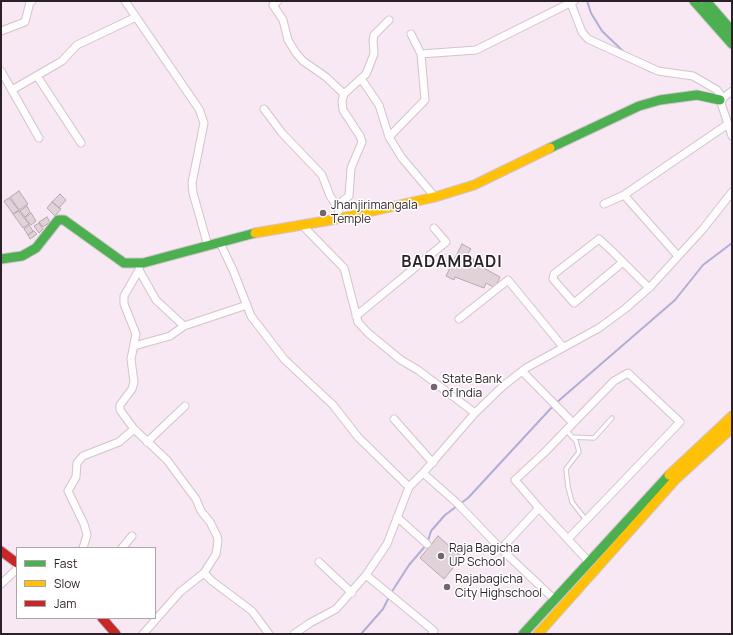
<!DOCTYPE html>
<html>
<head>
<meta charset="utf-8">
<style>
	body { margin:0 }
	#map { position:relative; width:733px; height:635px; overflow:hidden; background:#f8e8f3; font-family:Manrope,sans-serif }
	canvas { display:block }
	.frame { position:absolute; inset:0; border:2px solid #2b1f28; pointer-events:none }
	.legend { position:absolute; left:16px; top:547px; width:140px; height:72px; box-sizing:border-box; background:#fff; border:1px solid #aaa5a9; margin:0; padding:5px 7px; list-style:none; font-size:12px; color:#2b1f28 }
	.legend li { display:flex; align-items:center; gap:8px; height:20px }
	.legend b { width:20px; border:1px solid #aaa5a9 }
</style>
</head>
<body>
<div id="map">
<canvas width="733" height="635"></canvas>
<div class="frame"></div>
<ul class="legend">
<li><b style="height:5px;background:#4caf50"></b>Fast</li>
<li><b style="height:5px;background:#ffc107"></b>Slow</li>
<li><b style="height:5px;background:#c62828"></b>Jam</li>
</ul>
</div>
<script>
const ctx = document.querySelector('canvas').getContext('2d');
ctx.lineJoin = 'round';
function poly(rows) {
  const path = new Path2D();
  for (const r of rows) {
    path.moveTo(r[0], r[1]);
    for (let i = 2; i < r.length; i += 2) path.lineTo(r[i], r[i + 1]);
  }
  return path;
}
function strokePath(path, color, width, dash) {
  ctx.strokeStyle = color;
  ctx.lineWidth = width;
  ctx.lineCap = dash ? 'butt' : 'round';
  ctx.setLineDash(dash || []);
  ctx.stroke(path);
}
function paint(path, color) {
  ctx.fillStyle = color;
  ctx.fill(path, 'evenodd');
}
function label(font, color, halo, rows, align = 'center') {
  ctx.font = font + ' Manrope,sans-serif';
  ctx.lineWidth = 3;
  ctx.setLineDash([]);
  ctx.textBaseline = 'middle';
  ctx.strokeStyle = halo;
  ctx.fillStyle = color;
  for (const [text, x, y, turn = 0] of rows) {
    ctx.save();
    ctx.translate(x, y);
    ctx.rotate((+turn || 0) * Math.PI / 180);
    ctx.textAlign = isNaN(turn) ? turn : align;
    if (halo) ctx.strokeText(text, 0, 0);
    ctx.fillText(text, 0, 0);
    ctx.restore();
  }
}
const stream = poly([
	[587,1,591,13,602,31,625,53],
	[640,66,652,72],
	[729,117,732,124],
	[556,403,675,300,703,265,732,243],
	[391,593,409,565,427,544,431,531,445,515,468,498,553,406],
	[361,634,383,609,389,597]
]);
const building = poly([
	[19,191,28,204,19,210,10,197,19,191],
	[60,194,66,200,59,208,52,202,60,194],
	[9,198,19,210,13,214,4,201,9,198],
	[52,202,61,209,55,216,47,208,52,202],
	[27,206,30,212,25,217,20,211,27,206],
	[19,211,29,224,23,228,13,214,19,211],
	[31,213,36,221,31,225,25,218,31,213],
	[47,217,50,222,43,227,39,222,47,217],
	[39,223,43,229,39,233,34,226,39,223],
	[29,225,33,231,28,235,24,229,29,225],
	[34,231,37,234,30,239,28,235,34,231],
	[462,244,471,249,467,255,474,259,473,262,500,277,495,288,486,283,484,288,455,277,454,280,446,276,462,244],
	[438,536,462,557,444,579,420,558,438,536]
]);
const lane = poly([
	[566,430,576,441,579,452,566,469,568,487,572,502,586,520],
	[572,437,594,438,612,418]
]);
const street = poly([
	[125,1,199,109,204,123,192,183,193,193,208,246],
	[278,1,273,5,283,20,288,40,296,53,303,61,326,77,344,94,342,101,343,110,360,136,362,142,351,168,349,196,341,202,337,219],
	[570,1,582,32,588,39,658,71,693,76,717,90,723,99],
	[1,31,25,22,30,2,32,1],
	[411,34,421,54,476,50,574,1],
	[1,71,39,138],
	[37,76,81,143],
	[362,80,379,105,389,137,402,158,435,197],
	[12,90,62,61,77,45,136,17],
	[732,91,720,100,732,136],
	[344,94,366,74,374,54,373,40,374,35,389,20],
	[264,109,282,133,322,175,330,196,339,209],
	[389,137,425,100,421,54],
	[624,195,678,256],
	[604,204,624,195,728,124],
	[302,225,344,268,358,322,368,333,401,360,418,370,475,413],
	[220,243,233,270,251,316,284,359,333,405,358,437,409,487],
	[623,262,574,303,553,279,554,274,599,239,612,251,649,288],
	[139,270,156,300,184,326],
	[356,316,446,242,434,228],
	[459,319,508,280,563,347],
	[134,346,170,336,184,326,247,305],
	[522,371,573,423],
	[394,419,433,463],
	[134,429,167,460,181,479,196,499,201,511,210,522,217,536,218,541,216,554,204,573],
	[147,442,185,406],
	[423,473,457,503,501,549,554,599],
	[397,517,427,544],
	[568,539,680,422,628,373,614,381,544,453,515,480,539,508,588,561],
	[83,548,87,535,84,524,68,491,76,477,77,463,83,456,119,442,134,429,120,410,120,405,132,389,134,382,131,359,136,334,124,304,124,296,139,270,140,263],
	[122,548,132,536],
	[501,549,539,508],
	[319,562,352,593],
	[366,575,434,631,432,634],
	[1,584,16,570,17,566],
	[143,634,180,592,204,573,212,581,252,611,269,634],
	[294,634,310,623,336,609,366,575,387,544,409,487,423,473,475,413,503,386,526,368,599,328,626,308,651,286,703,229,732,192]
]);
const fast = poly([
	[694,1,732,44],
	[706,1,732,31],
	[550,148,639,106,660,100,697,95,720,100],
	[1,259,22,256,36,248,58,220,64,220,124,263,143,263,255,233],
	[523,634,669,475]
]);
const slow = poly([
	[255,233,337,219,435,197,474,185,550,148],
	[669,475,732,416],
	[538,634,675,480,732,428]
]);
const jam = poly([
	[1,551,17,563],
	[102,618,116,634]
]);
const markers = [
	[323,213,4,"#73656f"],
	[434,387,4,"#73656f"],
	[441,556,4,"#73656f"],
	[447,587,4,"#73656f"]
];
const poiNames = [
	["Jhanjirimangala",331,206],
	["Temple",331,220],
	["State Bank",442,380],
	["of India",442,394],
	["Raja Bagicha",449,549],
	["UP School",449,563],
	["Rajabagicha",455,580],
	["City Highschool",455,594]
];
const districtNames = [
	["BADAMBADI",452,263]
];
strokePath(stream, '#b0aed6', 2);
paint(building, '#e1d2d9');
strokePath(building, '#b6a8ae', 1);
strokePath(lane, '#d1c4cd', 5.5);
strokePath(street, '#d1c4cd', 9);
strokePath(fast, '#d1c4cd', 11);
strokePath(slow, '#d1c4cd', 11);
strokePath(jam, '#d1c4cd', 11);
strokePath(lane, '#fefcfd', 3.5);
strokePath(street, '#fefcfd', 7);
strokePath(fast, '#4caf50', 9);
strokePath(slow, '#ffc107', 9);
strokePath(jam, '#c62828', 9);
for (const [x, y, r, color] of markers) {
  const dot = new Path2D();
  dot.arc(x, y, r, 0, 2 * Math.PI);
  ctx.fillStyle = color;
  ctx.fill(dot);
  strokePath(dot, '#fff', 1.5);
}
label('12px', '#2b1f28', '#fff', poiNames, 'left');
ctx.letterSpacing = '1px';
label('bold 16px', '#2b1f28', '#fff', districtNames);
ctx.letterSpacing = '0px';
</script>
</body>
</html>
